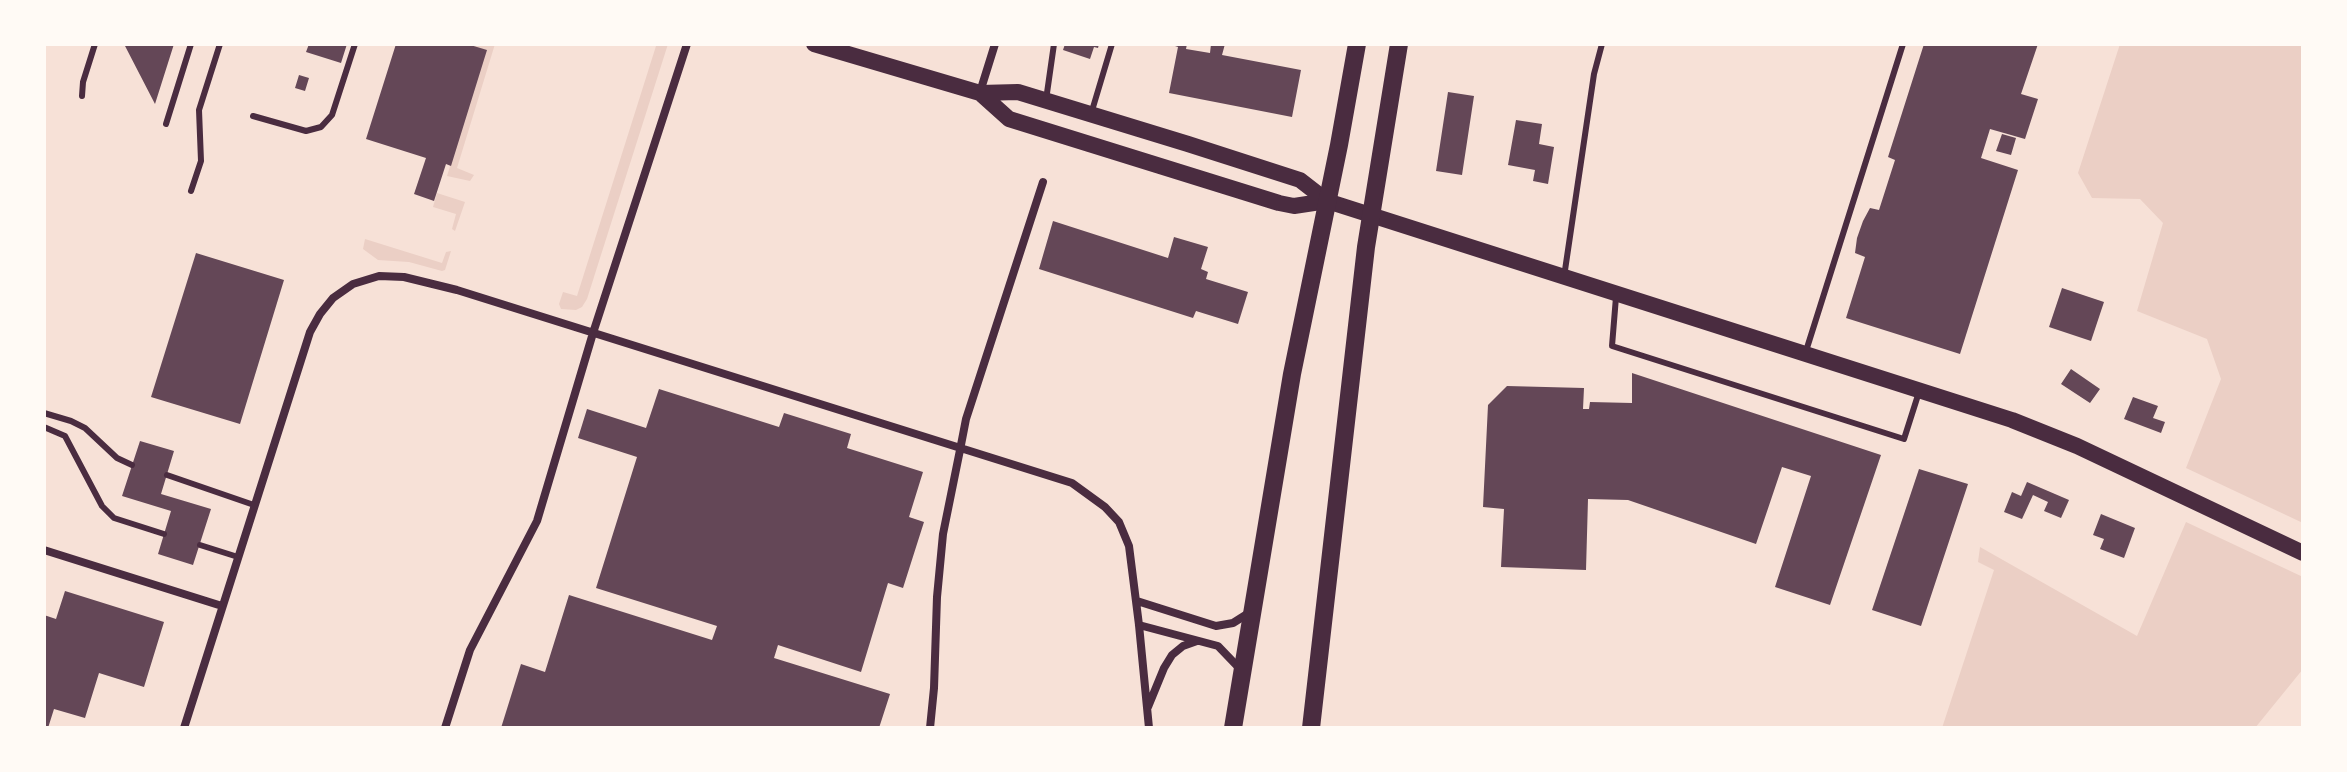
<!DOCTYPE html>
<html>
<head>
<meta charset="utf-8">
<style>
	body { margin:0 }
	#map { position:relative; width:2347px; height:772px; overflow:hidden; background:#f7e1d7; font-family:Merriweather,serif }
	canvas { display:block }
	.frame { position:absolute; inset:0; border:46px solid #fffaf5; pointer-events:none }
</style>
</head>
<body>
<div id="map">
<canvas width="2347" height="772"></canvas>
<div class="frame"></div>
</div>
<script>
const ctx = document.querySelector('canvas').getContext('2d');
ctx.lineJoin = 'round';
function paint(path, color) {
  ctx.fillStyle = color;
  ctx.fill(path, 'evenodd');
}
function poly(rows) {
  const path = new Path2D();
  for (const r of rows) {
    path.moveTo(r[0], r[1]);
    for (let i = 2; i < r.length; i += 2) path.lineTo(r[i], r[i + 1]);
  }
  return path;
}
function strokePath(path, color, width, dash) {
  ctx.strokeStyle = color;
  ctx.lineWidth = width;
  ctx.lineCap = dash ? 'butt' : 'round';
  ctx.setLineDash(dash || []);
  ctx.stroke(path);
}
const green = poly([
	[467,44,495,44,457,168,474,175,470,181,447,176,486,51],
	[652,44,668,44,587,299,582,307,576,310,561,309,559,304,563,292,577,296,656,46],
	[2120,44,2303,44,2303,523,2186,468,2221,379,2207,339,2137,311,2163,223,2140,199,2092,198,2078,173],
	[437,193,465,202,455,231,452,229,456,214,433,207],
	[365,239,442,263,446,252,451,251,445,270,442,271,409,262,378,260,363,249],
	[2186,522,2303,577,2303,669,2255,728,1942,728,1994,570,1978,562,1980,547,2137,636]
]);
const building = poly([
	[124,44,174,44,155,104],
	[309,44,347,44,341,63,306,52],
	[396,44,467,44,487,50,451,166,446,164,434,201,414,194,426,158,366,139],
	[1065,44,1099,44,1098,48,1094,47,1090,59,1063,50],
	[1169,44,1187,44,1186,49,1210,53,1211,44,1225,44,1222,55,1301,70,1292,117,1169,93,1178,47],
	[1924,44,2038,44,2021,94,2038,99,2025,139,1990,129,1981,158,2018,170,1960,354,1846,318,1865,257,1855,253,1857,238,1863,221,1870,208,1879,210,1895,160,1888,157],
	[299,75,309,78,305,91,295,88],
	[1448,92,1474,96,1462,175,1436,171],
	[1516,120,1542,124,1539,144,1554,147,1548,184,1533,181,1535,170,1508,165],
	[2002,134,2016,138,2011,155,1996,151],
	[1053,221,1168,258,1174,237,1208,247,1201,269,1208,272,1206,279,1248,292,1238,324,1196,311,1193,318,1039,269],
	[196,253,284,280,240,424,151,397],
	[2062,288,2104,302,2091,341,2049,327],
	[2071,369,2100,389,2090,403,2061,384],
	[1632,373,1881,455,1830,605,1775,587,1811,476,1782,467,1756,544,1628,500,1588,499,1586,570,1501,567,1504,509,1483,507,1488,405,1507,386,1584,388,1583,409,1589,409,1590,402,1632,403],
	[659,389,779,427,784,413,851,434,847,448,923,472,909,517,924,522,903,588,888,583,861,672,778,645,774,658,890,694,879,728,501,728,521,664,545,672,569,595,712,640,717,626,596,588,637,457,578,438,587,409,646,428],
	[2133,397,2158,406,2153,418,2165,422,2161,433,2124,419],
	[140,441,174,451,161,494,211,509,193,565,158,554,171,511,122,496],
	[1919,469,1968,484,1921,626,1872,610],
	[2027,482,2069,500,2061,518,2044,511,2048,502,2033,495,2022,519,2004,512,2012,492,2021,496],
	[2101,514,2135,528,2124,558,2100,549,2104,539,2093,535],
	[65,591,164,622,144,687,99,673,85,718,54,709,48,728,44,728,44,615,56,619]
]);
const service = poly([
	[82,96,83,82,95,44],
	[1046,100,1054,44],
	[1091,114,1112,44],
	[253,116,306,131,321,127,332,115,355,44],
	[166,124,191,44],
	[191,191,201,161,199,110,220,44],
	[1564,277,1594,74,1602,44],
	[1616,297,1612,346,1904,439,1919,392],
	[1806,351,1903,44],
	[44,413,71,421,85,428,117,458,132,465],
	[44,427,65,436,102,506,114,518,164,534],
	[167,475,254,505],
	[200,545,238,557]
]);
const minor = poly([
	[980,92,995,44],
	[44,550,222,606],
	[1137,601,1216,626,1233,623,1252,611],
	[1139,625,1218,646,1242,671],
	[1148,707,1164,668,1172,655,1183,646,1197,641],
	[184,728,310,332,320,314,333,298,353,284,379,276,404,277,457,290,1072,483,1105,507,1119,522,1129,546,1139,625,1149,728],
	[445,728,470,650,537,521,593,333,687,44],
	[930,728,934,688,937,597,943,534,960,450,966,419,1043,182]
]);
const secondary = poly([
	[814,44,980,93,1018,92,1188,144,1300,180,1327,201,2012,420,2077,446,2303,553],
	[980,93,1009,119,1279,203,1294,206,1327,201]
]);
const trunk = poly([
	[1233,728,1292,374,1339,145,1357,44],
	[1311,728,1366,247,1399,44]
]);
paint(green, '#ebcfc5');
paint(building, '#644757');
strokePath(service, '#4a2c40', 6);
strokePath(minor, '#4a2c40', 8);
strokePath(secondary, '#4a2c40', 16);
strokePath(trunk, '#4a2c40', 18);
</script>
</body>
</html>
